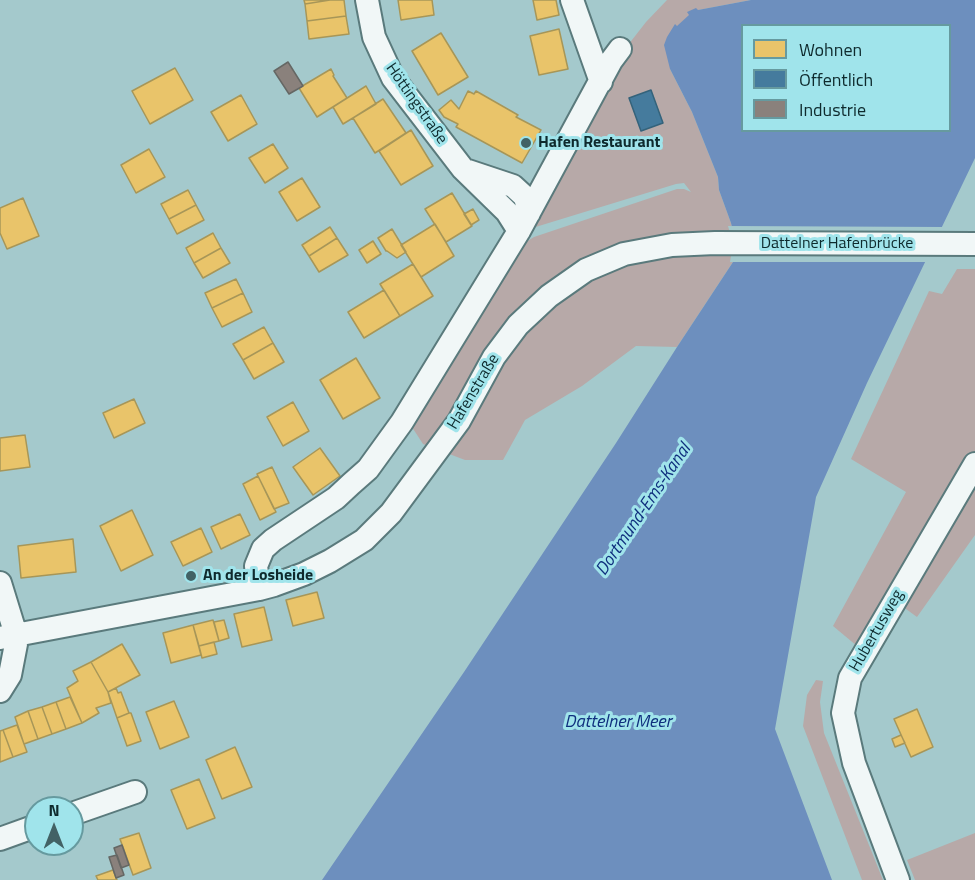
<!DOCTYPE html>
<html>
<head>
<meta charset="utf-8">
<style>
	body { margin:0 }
	#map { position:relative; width:975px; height:880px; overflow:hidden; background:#a4c9cc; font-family:"Titillium Web",sans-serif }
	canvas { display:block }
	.legend { position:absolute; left:741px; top:24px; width:210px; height:108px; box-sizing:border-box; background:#a0e4eb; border:2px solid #669a9f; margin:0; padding:8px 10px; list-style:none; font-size:18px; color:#0e2a2d }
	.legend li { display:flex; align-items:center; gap:12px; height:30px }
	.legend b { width:30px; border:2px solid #669a9f }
	.north { position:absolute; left:24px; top:796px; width:60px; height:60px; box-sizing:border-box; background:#a0e4eb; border:2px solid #669a9f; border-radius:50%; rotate:0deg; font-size:16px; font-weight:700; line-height:24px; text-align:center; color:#0e2a2d }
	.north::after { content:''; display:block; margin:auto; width:21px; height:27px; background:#426265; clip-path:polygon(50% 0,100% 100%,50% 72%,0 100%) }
</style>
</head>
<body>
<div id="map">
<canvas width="975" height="880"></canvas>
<ul class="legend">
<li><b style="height:16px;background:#e9c46a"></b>Wohnen</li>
<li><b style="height:16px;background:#457b9d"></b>Öffentlich</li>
<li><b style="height:16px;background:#8a817c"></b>Industrie</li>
</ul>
<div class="north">N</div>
</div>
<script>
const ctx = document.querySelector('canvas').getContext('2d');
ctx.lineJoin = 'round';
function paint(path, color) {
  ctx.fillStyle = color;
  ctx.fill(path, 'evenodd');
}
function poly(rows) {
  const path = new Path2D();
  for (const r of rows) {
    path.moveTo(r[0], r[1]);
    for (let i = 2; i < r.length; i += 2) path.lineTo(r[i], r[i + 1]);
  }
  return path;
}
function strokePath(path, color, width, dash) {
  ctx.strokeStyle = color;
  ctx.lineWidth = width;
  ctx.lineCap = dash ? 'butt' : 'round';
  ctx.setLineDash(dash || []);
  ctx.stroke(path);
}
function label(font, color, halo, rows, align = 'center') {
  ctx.font = font + ' "Titillium Web",sans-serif';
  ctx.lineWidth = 6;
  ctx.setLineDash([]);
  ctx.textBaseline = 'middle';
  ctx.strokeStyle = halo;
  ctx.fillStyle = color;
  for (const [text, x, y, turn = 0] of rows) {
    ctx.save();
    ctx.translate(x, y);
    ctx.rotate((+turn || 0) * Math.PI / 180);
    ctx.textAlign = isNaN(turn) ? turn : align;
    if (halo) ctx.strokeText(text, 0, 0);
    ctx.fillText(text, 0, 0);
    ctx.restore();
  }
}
const green = poly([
	[667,0,751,0,688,12,690,15,677,27,670,69,692,112,718,177,719,190,731,223,736,244,733,262,677,347,636,346,582,386,525,420,503,460,465,460,423,444,410,424,521,245,534,237,677,189,684,189,691,192,684,183,676,184,529,229,614,63,646,22],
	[957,269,975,269,975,535,917,617,888,596,857,646,833,626,906,492,851,459,929,291,942,294],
	[816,680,823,681,820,702,824,733,883,880,862,880,803,726,807,695],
	[975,833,975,880,915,880,907,860]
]);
const water = poly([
	[751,0,975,0,975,158,867,383,816,497,775,729,832,880,322,880,464,672,616,443,677,347,733,262,736,244,731,223,719,190,718,177,692,112,670,69,664,45,667,37,675,24,677,26,689,15,687,12,696,8,698,10],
	[742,26,950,26,950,130,742,130]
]);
const pier = poly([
	[728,226,944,227,927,262,730,262,733,244]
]);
const homes = poly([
	[304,0,330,0,305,4,304,0],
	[330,0,344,0,346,16,307,21,305,4,330,0],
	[398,0,432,0,434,15,401,20,398,0],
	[533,0,556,0,559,15,537,20,533,0],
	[346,16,349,34,309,39,307,21,346,16],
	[559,29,568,69,539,75,530,36,559,29],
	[441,33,468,77,438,95,412,51,441,33],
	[175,68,193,100,150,124,132,91,175,68],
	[331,69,334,75,333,76,347,98,317,117,299,88,331,69],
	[366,86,376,104,343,124,333,107,366,86],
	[468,91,474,94,476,91,518,115,516,117,541,130,522,163,456,127,458,124,444,117,439,110,451,100,459,109,468,91],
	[241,95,257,124,228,141,211,112,241,95],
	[383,99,406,133,375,153,353,118,383,99],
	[411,130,433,166,401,185,379,151,411,130],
	[273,144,288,168,265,183,249,158,273,144],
	[149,149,165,177,136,193,121,165,149,149],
	[302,178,320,207,297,221,279,192,302,178],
	[188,190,196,205,169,219,161,204,188,190],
	[452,193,472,226,446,242,425,209,452,193],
	[23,198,39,236,7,249,0,233,0,208,23,198],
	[196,205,204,220,177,234,169,219,196,205],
	[473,209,479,220,471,225,464,214,473,209],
	[435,224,454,256,421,277,401,245,435,224],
	[330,227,337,238,309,256,302,245,330,227],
	[392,229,406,252,397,258,387,251,386,251,378,238,392,229],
	[213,233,221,248,194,263,186,248,213,233],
	[337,238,348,255,319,272,309,256,337,238],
	[373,241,381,254,367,263,359,250,373,241],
	[221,248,230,263,203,278,194,263,221,248],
	[413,264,433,296,400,316,380,284,413,264],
	[236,279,243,293,212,308,205,293,236,279],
	[384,290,400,316,364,338,348,312,384,290],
	[243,293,252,312,222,327,212,308,243,293],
	[264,327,273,343,243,360,233,344,264,327],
	[273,343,284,362,254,379,243,360,273,343],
	[356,358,380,398,343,419,320,380,356,358],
	[134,399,145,423,114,438,103,413,134,399],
	[293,402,309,431,283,446,267,417,293,402],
	[25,435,30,467,0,471,0,438,25,435],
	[320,448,340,476,313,495,293,467,320,448],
	[272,467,289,503,274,509,257,474,272,467],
	[258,476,276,512,260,520,243,484,258,476],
	[132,510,153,555,121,571,100,526,132,510],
	[240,514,250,535,221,549,211,527,240,514],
	[201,528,212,552,183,566,171,542,201,528],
	[73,539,76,572,21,578,18,546,73,539],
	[317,592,324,618,293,626,286,600,317,592],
	[264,607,272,640,242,647,234,614,264,607],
	[213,620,219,641,199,646,193,625,213,620],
	[224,620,229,638,219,641,214,622,224,620],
	[193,625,201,655,171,663,163,633,193,625],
	[214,642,217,654,202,658,199,646,214,642],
	[122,644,140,675,108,692,91,662,122,644],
	[91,662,108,692,111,703,96,708,99,713,82,723,67,688,78,681,73,671,91,662],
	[116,688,118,693,121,692,129,713,117,718,108,692,116,688],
	[70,697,82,723,66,729,56,702,70,697],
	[174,701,189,737,160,749,146,712,174,701],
	[56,702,66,729,52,734,42,707,56,702],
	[42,707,52,734,38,739,28,711,42,707],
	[917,709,933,747,911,757,894,719,917,709],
	[28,711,38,739,24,744,15,717,28,711],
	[129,713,131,713,141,741,127,746,117,718,129,713],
	[17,725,27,752,13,757,3,730,17,725],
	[3,730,13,757,0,762,0,731,3,730],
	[901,735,905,743,895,747,892,739,901,735],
	[235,747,252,787,222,799,206,760,235,747],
	[199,779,215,818,187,829,171,790,199,779],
	[139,833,151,868,133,875,120,839,139,833],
	[113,870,117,880,98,880,96,876,113,870]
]);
const public = poly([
	[651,90,663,123,641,131,629,98,651,90]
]);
const industry = poly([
	[288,62,303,86,289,94,274,71,288,62],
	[122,845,129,865,121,868,114,848,122,845],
	[117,855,124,875,116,878,109,857,117,855]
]);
const minor = poly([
	[367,0,374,37,393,78,463,169,507,212,519,231],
	[572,0,601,82],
	[468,171,513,186,525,197,529,213],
	[0,583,16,635,16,644,10,675,0,691],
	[259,589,256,566,263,549,273,540,336,498,351,484,368,469,402,422,519,231,611,61,620,49],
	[0,638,259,589,274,585,304,574,330,561,364,540,391,513,459,421,494,357,518,325,549,296,586,270,624,254,672,245,715,243,975,244],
	[72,814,135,792],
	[0,839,36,826],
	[898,880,854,763,843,713,850,678,975,464]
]);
const markers = [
	[526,143,6,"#426265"],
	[191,576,6,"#426265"]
];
const streetNames = [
	["Höttingstraße",416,104,55],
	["Dattelner Hafenbrücke",837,244],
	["Hafenstraße",474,392,-59],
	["Hubertusweg",877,631,-60]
];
const poiNames = [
	["Hafen Restaurant",538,143],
	["An der Losheide",203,576]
];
const waterNames = [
	["Dortmund-Ems-Kanal",644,510,-56],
	["Dattelner Meer",618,723]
];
paint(green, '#b7a9a8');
paint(water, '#6d8fbe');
paint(pier, '#a4c9cc');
paint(homes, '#e9c46a');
strokePath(homes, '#a79658', 1.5);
paint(public, '#457b9d');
strokePath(public, '#34637b', 1.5);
paint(industry, '#8a817c');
strokePath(industry, '#656764', 1.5);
strokePath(minor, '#5a7a7c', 26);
strokePath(minor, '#f1f7f7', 22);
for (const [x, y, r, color] of markers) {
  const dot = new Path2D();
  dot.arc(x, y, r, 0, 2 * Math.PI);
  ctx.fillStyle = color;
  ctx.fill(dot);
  strokePath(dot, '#a0e4eb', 2);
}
label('16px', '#0e2a2d', '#a0e4eb', streetNames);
label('bold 16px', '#0e2a2d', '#a0e4eb', poiNames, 'left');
label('italic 18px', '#0f2f7e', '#a0e4eb', waterNames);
</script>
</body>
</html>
